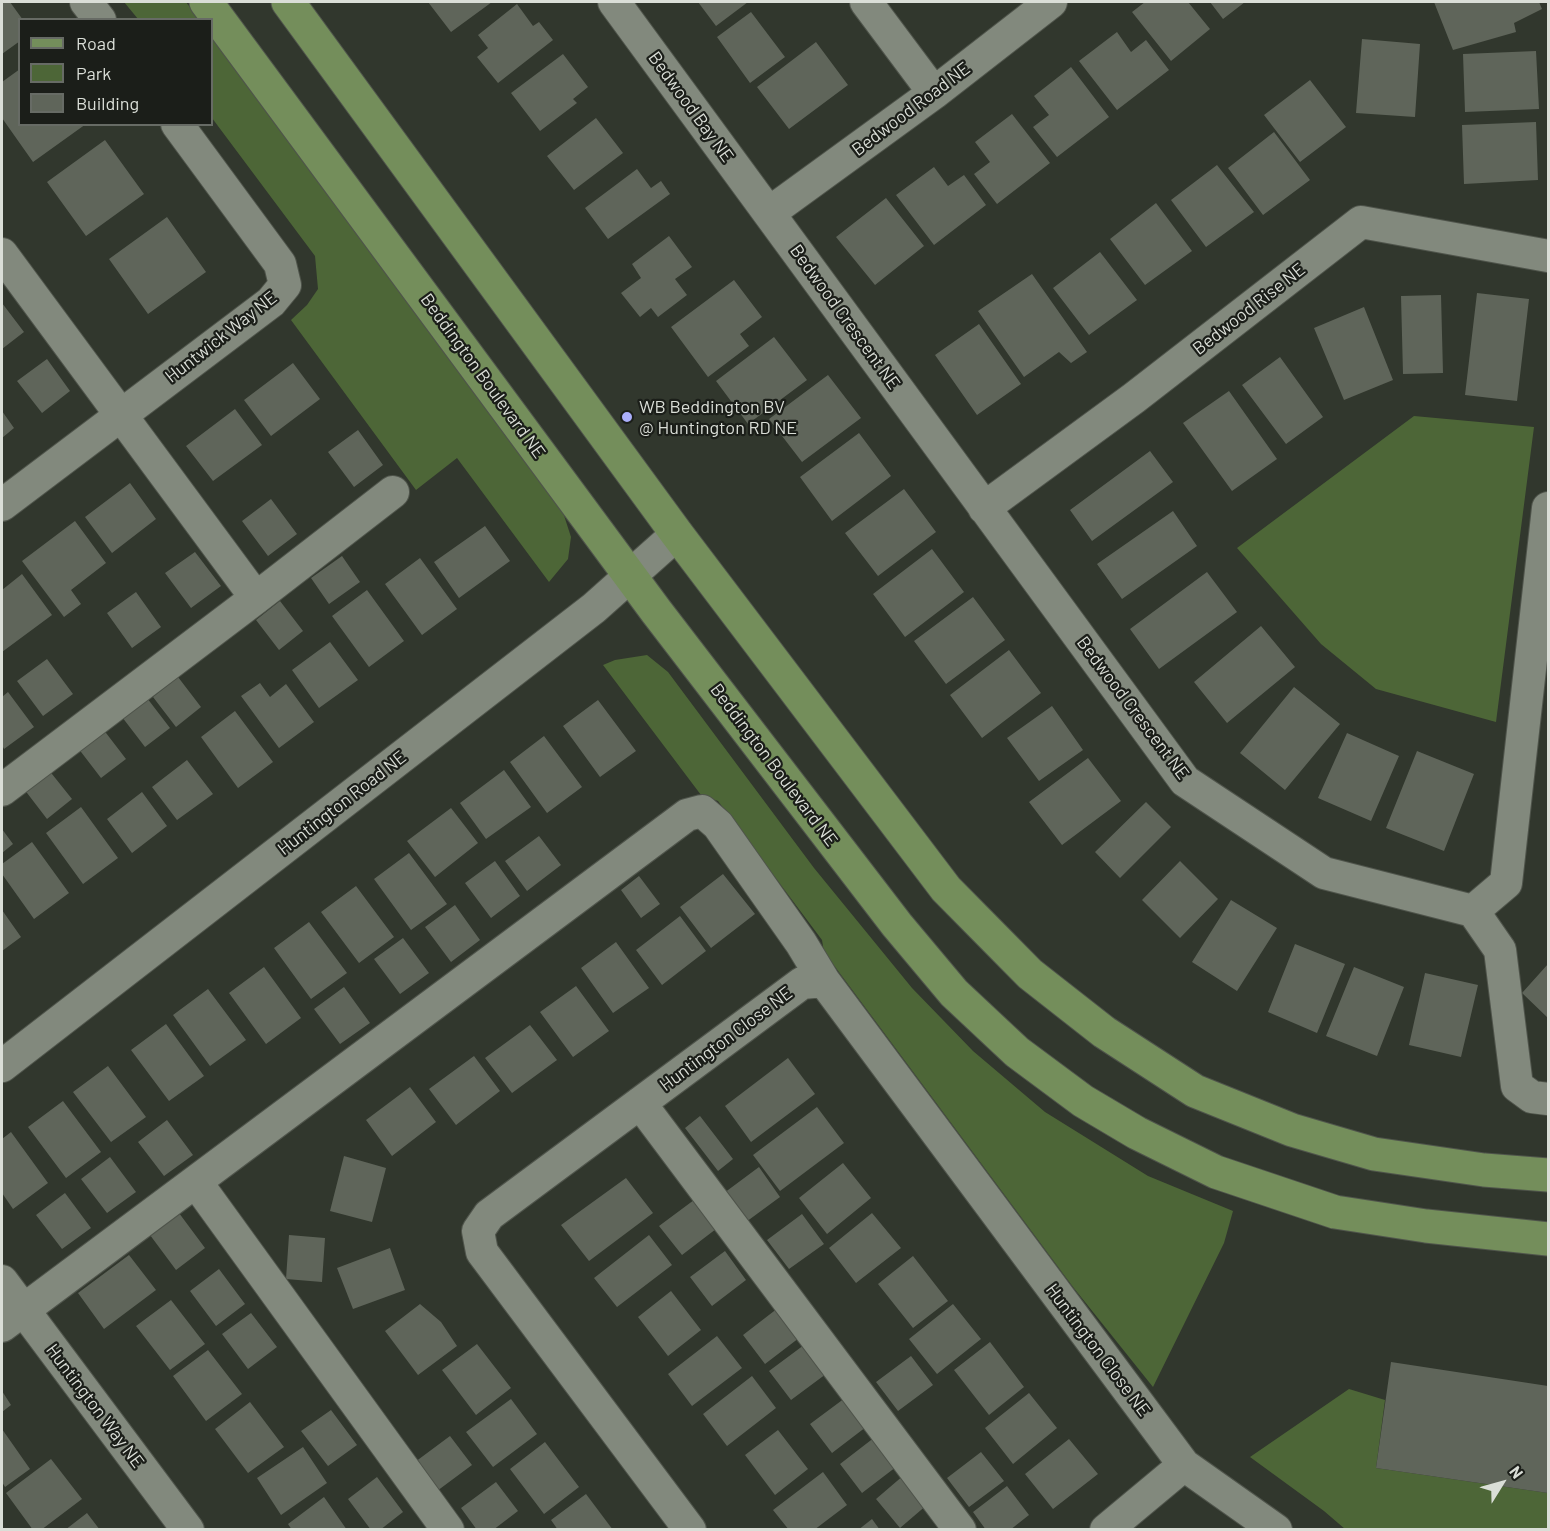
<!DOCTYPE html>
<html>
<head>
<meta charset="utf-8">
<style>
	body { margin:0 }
	#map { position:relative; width:1550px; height:1531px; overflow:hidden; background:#31372d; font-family:Barlow,sans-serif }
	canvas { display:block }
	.frame { position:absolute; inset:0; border:3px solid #daded7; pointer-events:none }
	.legend { position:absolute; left:18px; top:18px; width:195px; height:108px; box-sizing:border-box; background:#1b1e19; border:2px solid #676b65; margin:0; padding:8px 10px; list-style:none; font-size:18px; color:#daded7 }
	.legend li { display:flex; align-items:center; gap:12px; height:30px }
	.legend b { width:30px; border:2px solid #676b65 }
	.north { position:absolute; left:1472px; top:1453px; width:60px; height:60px; -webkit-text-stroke:4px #1b1e19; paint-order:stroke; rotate:53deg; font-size:16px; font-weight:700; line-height:24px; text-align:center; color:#daded7 }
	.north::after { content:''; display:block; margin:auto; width:21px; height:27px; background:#daded7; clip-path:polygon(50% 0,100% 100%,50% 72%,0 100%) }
</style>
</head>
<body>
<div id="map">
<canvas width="1550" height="1531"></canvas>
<div class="frame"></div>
<ul class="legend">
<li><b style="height:8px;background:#748e5b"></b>Road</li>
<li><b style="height:16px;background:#4d6637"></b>Park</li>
<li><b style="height:16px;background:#5f655a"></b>Building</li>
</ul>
<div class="north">N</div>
</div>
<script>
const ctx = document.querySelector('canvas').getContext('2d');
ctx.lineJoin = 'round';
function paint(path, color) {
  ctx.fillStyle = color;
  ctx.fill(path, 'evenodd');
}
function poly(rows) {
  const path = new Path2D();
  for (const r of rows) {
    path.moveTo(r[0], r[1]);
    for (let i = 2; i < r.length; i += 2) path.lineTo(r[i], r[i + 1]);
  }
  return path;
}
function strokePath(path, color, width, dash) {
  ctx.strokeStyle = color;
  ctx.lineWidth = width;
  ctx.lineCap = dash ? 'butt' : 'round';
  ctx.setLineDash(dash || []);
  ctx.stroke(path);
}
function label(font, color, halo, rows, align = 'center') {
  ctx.font = font + ' Barlow,sans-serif';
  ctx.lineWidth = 4.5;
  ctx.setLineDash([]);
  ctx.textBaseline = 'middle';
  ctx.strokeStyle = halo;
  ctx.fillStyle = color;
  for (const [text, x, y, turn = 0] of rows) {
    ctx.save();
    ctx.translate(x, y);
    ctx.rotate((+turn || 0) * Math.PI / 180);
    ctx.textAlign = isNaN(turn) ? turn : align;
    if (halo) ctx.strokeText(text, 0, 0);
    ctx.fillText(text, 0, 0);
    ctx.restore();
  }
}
const green = poly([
	[124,2,186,2,199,19,138,19],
	[212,36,559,500,571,537,568,559,549,582,457,458,416,490,291,320,307,305,318,289,315,256,212,118],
	[1414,416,1534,427,1496,722,1376,689,1321,644,1237,548],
	[647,655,668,672,814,868,912,988,973,1051,1045,1112,1148,1176,1233,1211,1224,1243,1153,1387,1073,1287,824,952,822,940,718,801,701,795,603,665,615,660],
	[1349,1389,1385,1400,1376,1468,1548,1493,1548,1529,1345,1529,1324,1511,1250,1457]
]);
const building = poly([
	[2,2,10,2,23,20,20,20,20,41,2,54],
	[428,2,492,2,451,32],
	[698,2,748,2,716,26],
	[1145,2,1188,2,1210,29,1171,61,1132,12],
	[1210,2,1245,2,1223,19],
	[1434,2,1539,2,1542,9,1514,23,1516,32,1453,50],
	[517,4,533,26,539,22,553,40,498,83,477,57,488,48,478,35],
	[751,12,785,57,750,83,717,37],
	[1117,32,1131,52,1146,40,1169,70,1117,110,1079,61],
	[1362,39,1420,44,1415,117,1356,113],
	[816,42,848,85,789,129,757,87],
	[1536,51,1539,109,1465,112,1463,54],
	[563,54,588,87,573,99,577,103,540,131,511,93],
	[1071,67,1109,117,1057,157,1033,127,1049,115,1034,96],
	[20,69,20,124,86,124,33,162,2,118,2,82],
	[1310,80,1346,127,1300,162,1264,115],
	[1012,114,1050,163,997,204,974,174,990,162,975,142],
	[596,118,623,153,574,190,547,156],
	[1536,122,1538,180,1464,184,1462,125],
	[1274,132,1310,180,1263,215,1228,168],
	[105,140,144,194,86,236,47,182],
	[1217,165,1254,212,1206,247,1171,200],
	[934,167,948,186,964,175,986,205,934,245,896,195],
	[637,169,651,188,661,181,670,194,608,239,585,208],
	[886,198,924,246,875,285,836,237],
	[1156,203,1192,251,1145,285,1110,239],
	[167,217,206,272,148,314,109,259],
	[669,236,692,267,675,279,687,295,658,317,651,308,640,317,621,293,641,278,632,264],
	[1100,252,1137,300,1089,335,1053,288],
	[1032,274,1087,352,1071,363,1059,352,1024,377,978,311],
	[734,280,762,317,740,334,749,346,708,377,671,327],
	[1477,293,1529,299,1517,401,1465,395],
	[1441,295,1443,373,1403,374,1401,296],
	[2,303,24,332,2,349],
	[1364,307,1393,380,1344,400,1314,328],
	[979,324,1021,384,977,415,935,355],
	[774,337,807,380,748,424,716,381],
	[1280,357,1323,417,1286,444,1242,385],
	[47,359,70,391,42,413,17,381],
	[293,363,320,399,271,436,244,400],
	[828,375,861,418,802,462,769,419],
	[1229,391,1277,459,1232,491,1183,423],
	[235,409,262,445,213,481,186,446],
	[2,411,14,428,2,438],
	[358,430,383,465,354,487,328,452],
	[859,433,891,476,832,521,800,477],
	[1150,451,1173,482,1092,541,1070,510],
	[130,483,156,519,112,553,85,517],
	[904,489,936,532,878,576,845,533],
	[271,499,297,534,268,556,242,521],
	[1173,511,1197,546,1122,599,1097,564],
	[75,521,106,563,71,590,81,604,64,617,22,561],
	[485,526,510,561,459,598,434,562],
	[932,549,964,592,905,637,873,594],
	[195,552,221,586,191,608,165,573],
	[342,556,360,582,329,604,311,578],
	[420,558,457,609,422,635,385,584],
	[1207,572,1237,612,1159,669,1130,629],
	[22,574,52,615,2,652,2,590],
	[367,590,404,641,369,667,332,616],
	[136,592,161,627,132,648,107,613],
	[973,597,1005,640,946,684,914,641],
	[280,601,303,631,279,650,256,620],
	[1261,626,1295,667,1227,723,1194,682],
	[330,642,358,680,319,708,292,670],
	[1009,650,1041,693,982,738,950,695],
	[47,659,73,694,43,716,17,681],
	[178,677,201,707,176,727,153,697],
	[260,683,270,697,286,684,314,722,279,748,241,696],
	[1294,687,1340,724,1285,790,1240,753],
	[8,692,34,727,4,749,2,745,2,697],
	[147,698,170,728,145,747,122,717],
	[598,700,636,751,600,777,563,726],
	[1052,706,1083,750,1039,781,1007,738],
	[235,711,273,762,238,788,201,737],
	[103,729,126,759,101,778,78,748],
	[1347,733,1399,756,1371,821,1318,798],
	[544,736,582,787,547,813,510,762],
	[1417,751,1474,774,1444,851,1386,828],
	[1088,758,1121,801,1062,845,1029,802],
	[187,760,213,794,177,820,152,787],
	[48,769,72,799,47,819,24,789],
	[504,770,531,807,486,839,460,803],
	[142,792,167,826,132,853,107,819],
	[1146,802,1171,827,1120,878,1095,852],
	[81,807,118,858,83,884,46,833],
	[451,808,478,843,435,877,407,841],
	[2,829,13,844,2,853],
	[539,836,561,865,527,891,505,861],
	[32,842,69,893,34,919,2,874,2,864],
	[409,853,447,904,411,930,374,879],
	[495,861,520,896,491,918,465,883],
	[1180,861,1218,899,1180,938,1142,900],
	[723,874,755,914,711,948,680,907],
	[639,876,660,904,641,918,621,890],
	[356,886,394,937,359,963,321,912],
	[1231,900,1277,928,1237,991,1192,962],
	[455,905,480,940,451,962,425,927],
	[2,910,21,937,2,951],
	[680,916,706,951,662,985,636,950],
	[309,922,347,973,311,999,274,948],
	[403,938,429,973,400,994,374,959],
	[616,942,649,988,613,1013,581,968],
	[1295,944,1345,964,1317,1033,1268,1012],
	[1548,964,1548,1018,1522,993],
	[264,967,301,1018,266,1044,229,993],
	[1354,967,1404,987,1377,1056,1326,1036],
	[1425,973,1478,985,1461,1057,1409,1045],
	[576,986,609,1031,573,1057,540,1012],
	[344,987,370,1023,340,1044,314,1009],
	[208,989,246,1040,210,1066,173,1015],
	[166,1024,204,1076,169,1101,131,1050],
	[530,1025,557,1060,512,1093,485,1058],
	[474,1056,500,1091,456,1125,429,1089],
	[788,1058,815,1094,751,1142,725,1106],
	[108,1066,146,1117,111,1142,73,1092],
	[410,1087,436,1122,392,1156,366,1120],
	[63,1101,101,1152,66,1178,28,1127],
	[817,1107,844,1143,780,1191,753,1155],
	[700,1116,733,1159,718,1171,685,1128],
	[167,1120,193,1155,164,1176,138,1142],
	[11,1132,48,1183,13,1209,2,1193,2,1139],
	[344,1156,386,1168,372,1222,330,1211],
	[110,1157,136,1192,107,1213,81,1179],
	[843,1163,871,1198,827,1234,799,1198],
	[759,1167,780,1197,746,1222,724,1193],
	[626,1178,653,1213,589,1261,561,1225],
	[65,1193,91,1228,62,1249,36,1215],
	[694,1200,716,1229,682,1255,659,1226],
	[179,1213,205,1248,176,1270,150,1235],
	[872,1213,901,1248,856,1283,829,1248],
	[802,1214,824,1244,789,1269,767,1240],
	[289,1235,325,1238,322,1282,286,1279],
	[649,1235,672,1265,617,1307,594,1278],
	[390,1248,405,1290,353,1309,337,1268],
	[725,1251,746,1280,712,1306,690,1277],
	[129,1255,156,1290,104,1329,78,1293],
	[913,1256,948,1301,913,1328,878,1284],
	[219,1269,245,1304,216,1326,190,1291],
	[671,1291,701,1330,668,1356,638,1317],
	[171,1300,205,1344,170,1370,136,1326],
	[420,1304,441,1322,457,1346,418,1375,385,1331],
	[953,1304,981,1339,937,1374,909,1339],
	[778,1308,799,1338,765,1364,743,1335],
	[251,1313,277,1347,248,1369,222,1334],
	[717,1336,742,1368,692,1406,668,1374],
	[990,1342,1024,1387,989,1415,954,1370],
	[477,1344,511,1388,476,1415,442,1370],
	[804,1345,826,1374,791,1400,769,1371],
	[208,1350,242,1394,206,1421,173,1376],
	[911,1356,933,1385,898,1411,876,1382],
	[1391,1362,1548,1386,1548,1493,1376,1468],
	[752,1376,776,1408,727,1446,703,1414],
	[2,1391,11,1405,2,1412],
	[1029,1393,1057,1428,1013,1464,985,1428],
	[845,1398,866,1427,832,1453,810,1424],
	[511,1399,537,1434,493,1467,466,1432],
	[250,1402,284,1447,248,1473,215,1429],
	[331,1410,357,1445,328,1466,301,1431],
	[2,1429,30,1469,5,1487,2,1482],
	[778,1430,808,1469,775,1495,745,1455],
	[450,1436,472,1465,437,1491,415,1462],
	[875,1437,896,1467,862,1493,840,1464],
	[1069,1439,1098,1474,1053,1509,1025,1474],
	[545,1442,579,1487,544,1514,510,1469],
	[303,1447,327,1483,281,1515,257,1478],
	[981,1452,1004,1481,969,1507,947,1478],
	[51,1459,82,1499,41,1530,33,1530,6,1493],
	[823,1472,847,1505,814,1530,789,1530,773,1510],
	[904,1475,928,1504,900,1528,876,1499],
	[377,1477,403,1512,380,1530,371,1530,348,1499],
	[496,1482,518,1511,493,1530,477,1530,461,1508],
	[1007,1486,1029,1515,1010,1530,986,1530,973,1512],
	[586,1494,613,1530,558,1530,551,1520],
	[324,1497,347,1530,292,1530,288,1524],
	[87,1513,100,1530,65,1530],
	[872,1519,880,1530,858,1530]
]);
const minor = poly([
	[86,2,100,20],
	[614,2,1185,781,1324,873,1473,911,1506,883,1548,508],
	[866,2,934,93],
	[769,213,934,93,1051,2],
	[2,254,256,598],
	[2,505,271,302,285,285,280,264,177,124],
	[984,508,1134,398,1361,222,1548,256],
	[2,790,256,598,393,492],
	[1473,911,1500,950,1517,1086,1532,1097,1548,1099],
	[2,1066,594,608,677,534],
	[640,1103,960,1530],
	[196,1182,448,1530],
	[2,1281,188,1530],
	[2,1326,687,815,702,811,718,825,801,943,824,981],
	[690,1530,482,1252,478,1231,489,1215,802,983,824,981,1184,1465,1276,1530],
	[1106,1530,1184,1465]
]);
const major = poly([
	[206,2,656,611,897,925,954,993,1017,1052,1083,1101,1137,1133,1216,1172,1335,1212,1426,1226,1548,1239],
	[288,2,677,534,946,889,1030,974,1104,1032,1195,1091,1292,1130,1374,1154,1484,1170,1548,1175]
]);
const markers = [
	[627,417,6,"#abaffb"]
];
const streetNames = [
	["Bedwood Bay NE",691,107,54],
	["Bedwood Road NE",911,109,-37],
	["Bedwood Rise NE",1249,309,-38],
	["Bedwood Crescent NE",845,317,54],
	["Huntwick Way NE",221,337,-38],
	["Beddington Boulevard NE",483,376,54],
	["Bedwood Crescent NE",1133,708,53],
	["Beddington Boulevard NE",774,765,53],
	["Huntington Road NE",342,803,-38],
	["Huntington Close NE",726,1039,-37],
	["Huntington Close NE",1098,1350,53],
	["Huntington Way NE",95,1406,53]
];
const poiNames = [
	["WB Beddington BV",639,407],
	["@ Huntington RD NE",639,428]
];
paint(green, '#4d6637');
paint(building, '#5f655a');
strokePath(minor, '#4f544b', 34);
strokePath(major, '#4f544b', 35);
strokePath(minor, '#82897d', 32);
strokePath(major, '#748e5b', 33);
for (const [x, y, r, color] of markers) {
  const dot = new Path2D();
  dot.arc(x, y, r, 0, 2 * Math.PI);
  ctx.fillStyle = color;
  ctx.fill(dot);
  strokePath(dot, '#1b1e19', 2);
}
label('18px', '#daded7', '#1b1e19', streetNames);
label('18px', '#daded7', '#1b1e19', poiNames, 'left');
</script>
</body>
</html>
